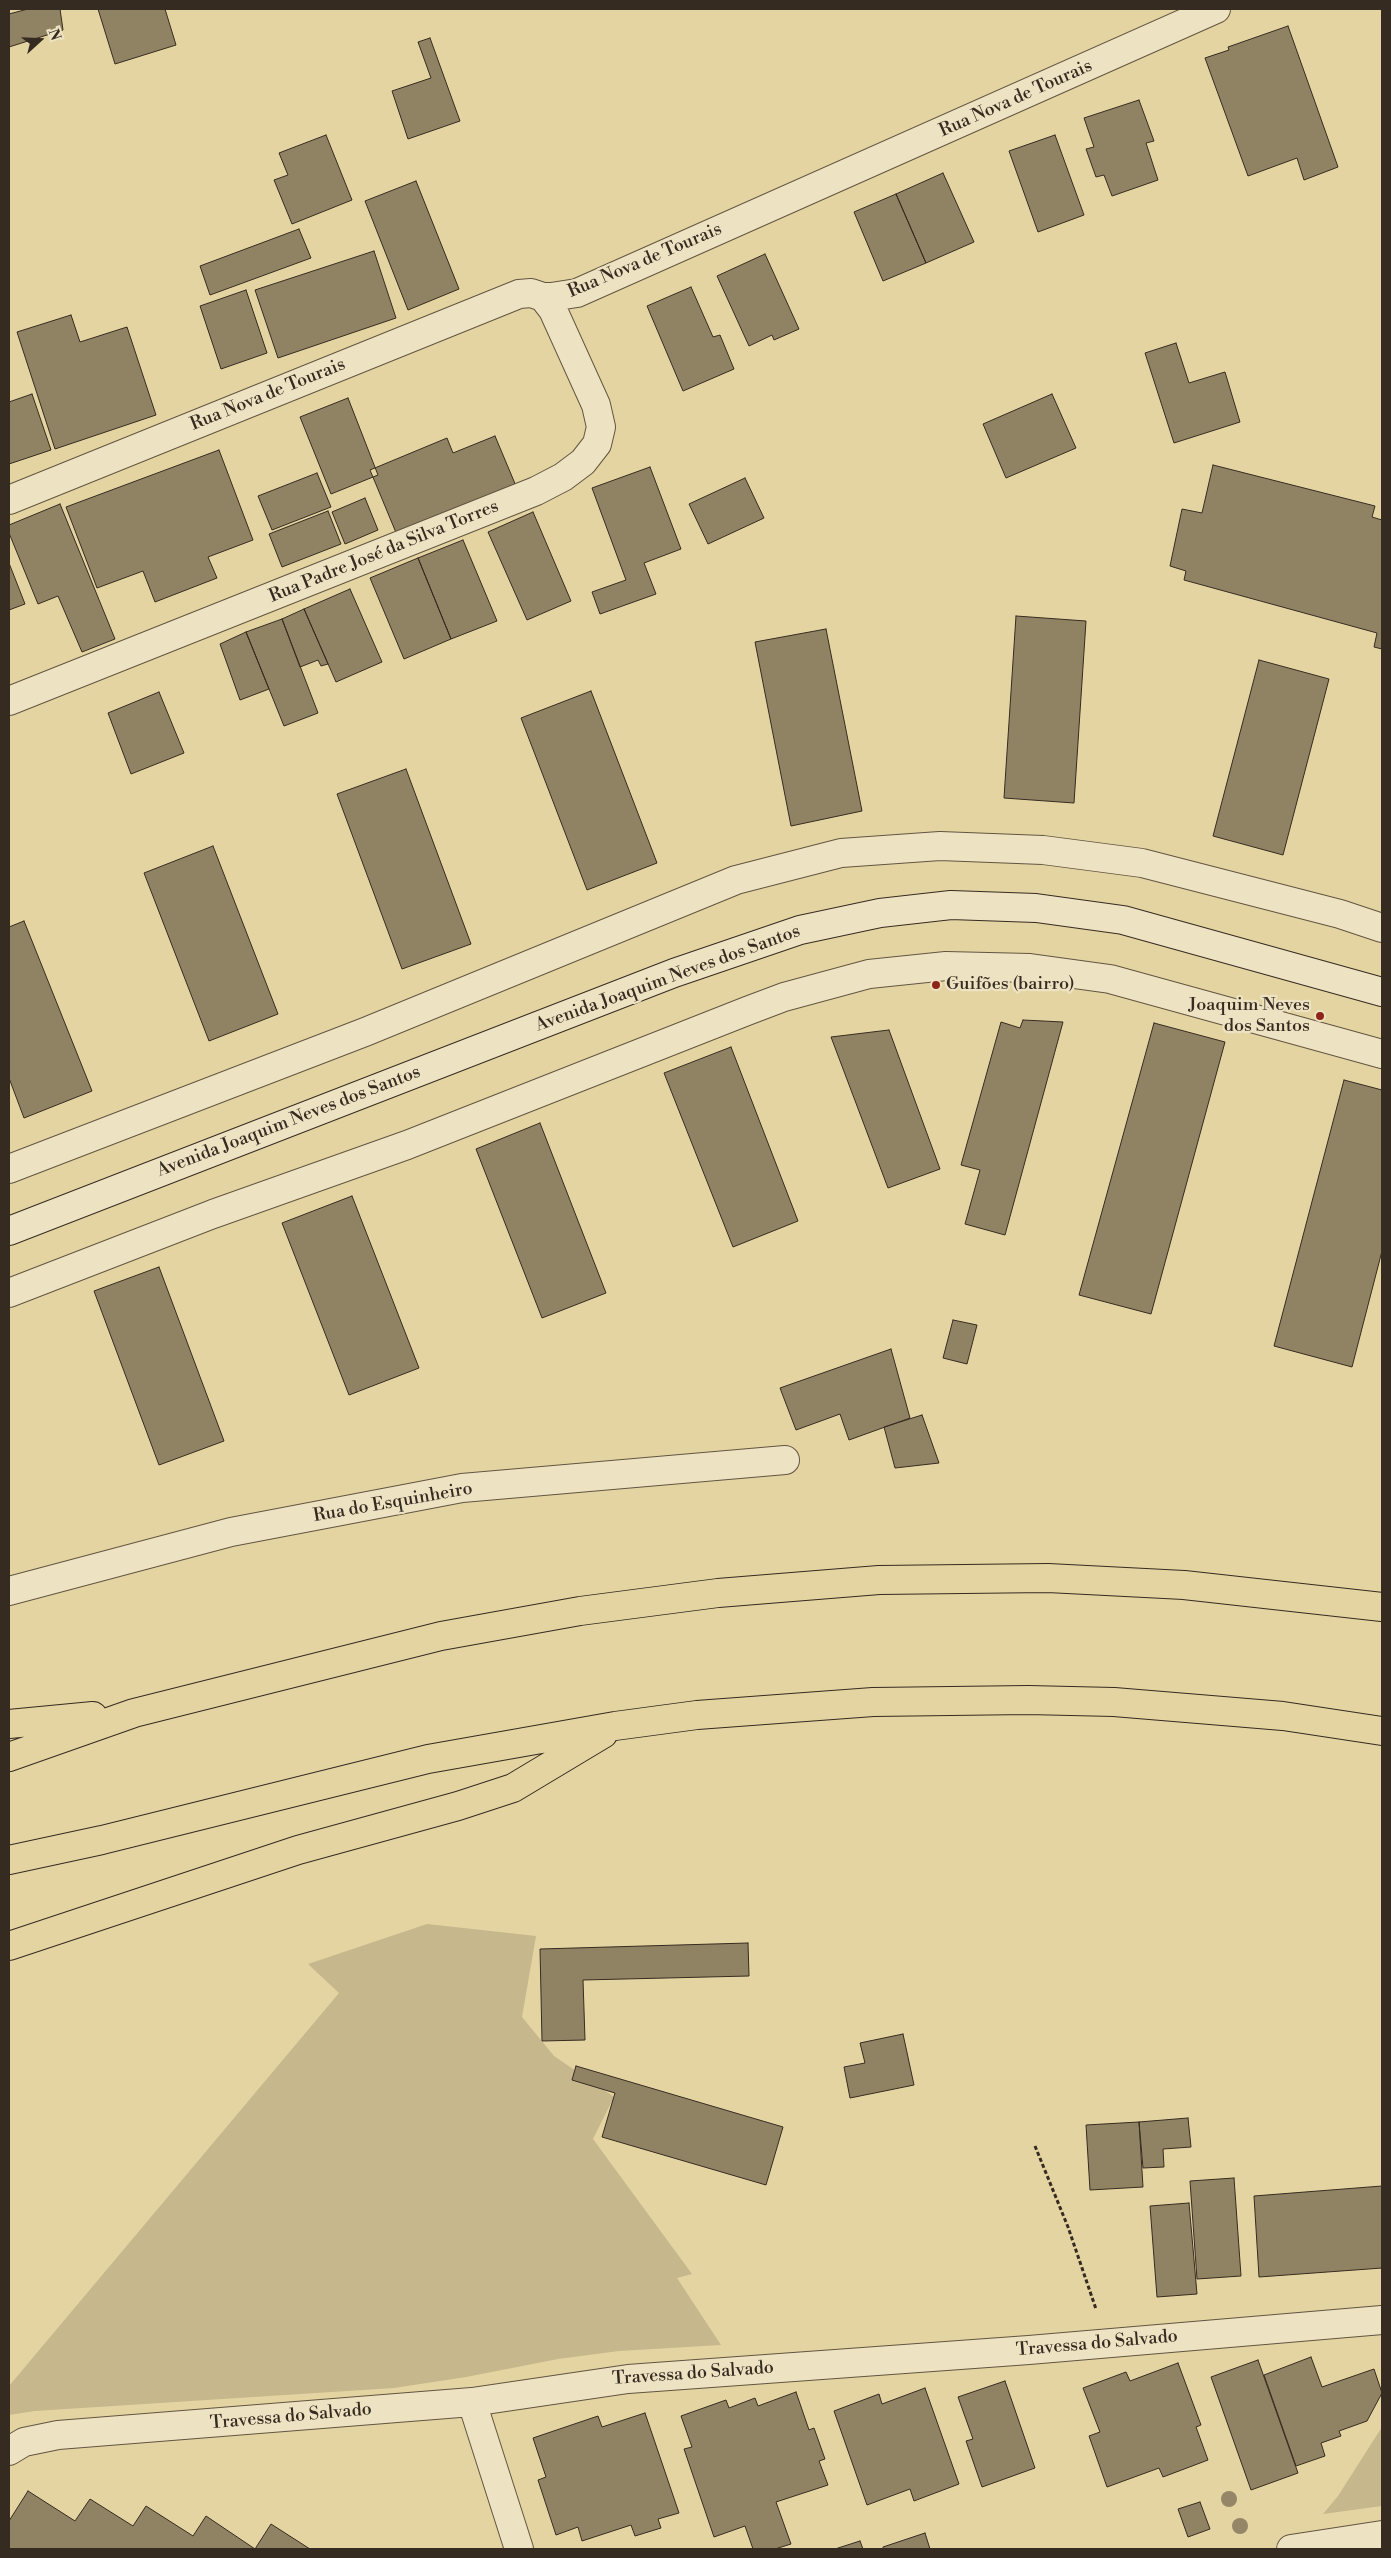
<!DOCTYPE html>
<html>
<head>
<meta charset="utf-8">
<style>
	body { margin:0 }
	#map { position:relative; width:1391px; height:2558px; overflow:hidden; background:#e4d4a2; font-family:"Libre Bodoni",serif }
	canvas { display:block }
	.frame { position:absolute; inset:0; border:10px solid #362b20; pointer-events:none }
	.north { position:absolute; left:15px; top:15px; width:50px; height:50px; -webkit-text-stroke:4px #ede3c3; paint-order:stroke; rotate:70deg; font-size:14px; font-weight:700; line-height:20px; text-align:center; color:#362b20 }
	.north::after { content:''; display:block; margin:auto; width:18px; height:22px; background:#362b20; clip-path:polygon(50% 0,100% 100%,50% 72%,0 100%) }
</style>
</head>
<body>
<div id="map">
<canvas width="1391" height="2558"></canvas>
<div class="frame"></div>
<div class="north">N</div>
</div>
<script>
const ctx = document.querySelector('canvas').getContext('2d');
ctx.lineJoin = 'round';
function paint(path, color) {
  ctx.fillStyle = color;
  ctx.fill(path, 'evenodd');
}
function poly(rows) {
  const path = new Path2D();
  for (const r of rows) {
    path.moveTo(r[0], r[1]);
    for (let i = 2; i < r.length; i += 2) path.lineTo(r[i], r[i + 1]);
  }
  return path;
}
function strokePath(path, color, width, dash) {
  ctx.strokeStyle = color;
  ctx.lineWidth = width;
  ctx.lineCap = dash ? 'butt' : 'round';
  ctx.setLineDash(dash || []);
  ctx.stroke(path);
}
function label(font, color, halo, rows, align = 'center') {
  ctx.font = font + ' "Libre Bodoni",serif';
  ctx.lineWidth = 4.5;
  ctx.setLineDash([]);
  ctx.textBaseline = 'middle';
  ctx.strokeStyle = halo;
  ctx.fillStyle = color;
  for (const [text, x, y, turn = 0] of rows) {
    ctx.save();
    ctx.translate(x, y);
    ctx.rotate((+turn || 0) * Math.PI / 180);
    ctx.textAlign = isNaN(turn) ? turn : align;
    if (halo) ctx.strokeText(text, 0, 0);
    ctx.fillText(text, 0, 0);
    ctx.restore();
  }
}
const green = poly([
	[427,1924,536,1936,522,2017,554,2056,614,2097,593,2139,692,2274,677,2278,721,2345,619,2351,558,2359,466,2377,394,2388,35,2411,9,2415,9,2386,339,1993,308,1964],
	[1382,2427,1382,2506,1323,2514,1338,2496]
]);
const building = poly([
	[28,9,60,9,63,30,9,47,9,14,28,9],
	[98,9,165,9,176,45,115,64,98,9],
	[1288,26,1338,167,1304,180,1297,158,1248,176,1205,58,1229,50,1228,47,1288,26],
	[430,38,460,121,408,139,392,91,431,78,418,42,430,38],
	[1139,100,1154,141,1146,143,1158,180,1112,196,1104,175,1096,177,1086,149,1094,147,1084,118,1139,100],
	[326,135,352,200,292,224,274,180,288,175,279,153,326,135],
	[1055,135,1084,215,1038,232,1009,151,1055,135],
	[943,173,974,242,926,263,896,194,943,173],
	[416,181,459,289,408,310,365,201,416,181],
	[896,194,926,263,883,281,854,212,896,194],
	[299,229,311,258,210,295,200,266,299,229],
	[374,251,396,318,278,358,255,290,374,251],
	[765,254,799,329,774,340,772,335,749,346,717,276,765,254],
	[691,287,713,337,720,335,734,369,683,391,647,306,691,287],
	[246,290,267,353,221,369,200,306,246,290],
	[71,315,80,342,127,327,156,415,55,449,17,332,71,315],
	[1176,343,1189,383,1225,372,1240,422,1174,443,1145,353,1176,343],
	[32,394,51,450,9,464,9,402,32,394],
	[1052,394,1076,448,1006,478,983,424,1052,394],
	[348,398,378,475,331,494,300,417,348,398],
	[495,436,516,486,397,535,370,470,447,438,453,453,495,436],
	[219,450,253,540,208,557,217,578,155,602,143,571,97,588,66,507,219,450],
	[1213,465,1375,506,1372,517,1382,520,1382,649,1374,647,1377,633,1184,580,1186,571,1170,566,1182,509,1202,513,1213,465],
	[650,467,681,549,644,563,656,594,600,614,592,592,626,580,592,488,650,467],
	[317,473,331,507,272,530,258,496,317,473],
	[745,478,764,518,708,544,689,504,745,478],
	[365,498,378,530,345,544,332,512,365,498],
	[60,504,115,639,82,652,58,596,38,604,9,533,9,525,60,504],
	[328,511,341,544,282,567,269,534,328,511],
	[533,512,571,601,527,620,488,532,533,512],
	[463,540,497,621,451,639,418,558,463,540],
	[418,558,451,639,404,659,370,578,418,558],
	[9,563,25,604,9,610,9,563],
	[350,589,382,662,336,682,304,609,350,589],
	[304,609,328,664,321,666,318,660,300,667,282,619,304,609],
	[1016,616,1086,621,1074,803,1004,798,1016,616],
	[282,619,318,713,284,726,246,632,282,619],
	[826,629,862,811,791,826,755,642,826,629],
	[246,632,269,689,240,700,220,644,246,632],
	[1259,660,1329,679,1283,855,1213,836,1259,660],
	[591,691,657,863,587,890,521,718,591,691],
	[159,692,184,753,131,774,108,713,159,692],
	[406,769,471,944,402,969,337,794,406,769],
	[213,846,278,1014,209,1041,144,873,213,846],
	[24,921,92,1091,24,1118,9,1078,9,927,24,921],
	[1023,1020,1063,1022,1005,1235,965,1224,980,1170,961,1165,1001,1022,1020,1028,1023,1020],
	[1154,1023,1225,1042,1151,1314,1079,1295,1154,1023],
	[889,1030,940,1169,888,1188,831,1037,889,1030],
	[731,1047,798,1221,733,1247,664,1073,731,1047],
	[1344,1080,1382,1090,1382,1251,1352,1367,1274,1346,1344,1080],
	[540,1123,606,1293,542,1318,476,1149,540,1123],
	[352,1196,419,1368,349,1395,282,1223,352,1196],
	[159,1267,224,1441,159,1465,94,1291,159,1267],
	[953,1320,977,1325,967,1364,943,1358,953,1320],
	[891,1349,910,1418,849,1440,840,1414,796,1430,780,1388,891,1349],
	[922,1415,939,1463,895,1468,884,1427,922,1415],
	[748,1943,749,1976,583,1980,585,2040,542,2041,540,1949,748,1943],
	[903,2034,914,2085,850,2098,844,2067,865,2063,860,2043,903,2034],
	[576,2066,783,2127,766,2185,602,2137,615,2093,572,2080,576,2066],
	[1188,2118,1191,2147,1163,2149,1164,2167,1143,2168,1139,2122,1188,2118],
	[1139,2122,1143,2187,1090,2190,1086,2125,1139,2122],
	[1234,2178,1241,2276,1197,2279,1190,2181,1234,2178],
	[1382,2186,1382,2268,1259,2277,1254,2196,1382,2186],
	[1189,2203,1197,2294,1157,2297,1150,2206,1189,2203],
	[1311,2357,1322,2387,1374,2369,1382,2393,1367,2421,1339,2431,1341,2436,1321,2443,1325,2456,1296,2466,1264,2375,1311,2357],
	[1258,2360,1298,2473,1251,2490,1211,2377,1258,2360],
	[1178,2363,1201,2425,1196,2427,1208,2460,1163,2477,1159,2468,1107,2487,1089,2436,1100,2432,1083,2388,1126,2372,1130,2381,1178,2363],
	[1005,2381,1035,2468,982,2487,966,2441,973,2439,958,2397,1005,2381],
	[925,2388,959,2484,914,2501,910,2489,867,2505,834,2411,879,2394,882,2404,925,2388],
	[796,2392,809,2430,814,2428,825,2459,819,2461,828,2485,776,2502,791,2544,775,2549,753,2549,745,2526,714,2537,684,2449,692,2447,681,2416,726,2400,729,2408,755,2398,758,2406,796,2392],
	[645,2413,679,2513,658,2519,661,2528,635,2536,631,2525,582,2541,578,2527,556,2535,538,2480,546,2477,533,2438,598,2416,602,2427,645,2413],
	[28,2491,75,2521,90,2499,133,2526,146,2506,193,2536,206,2516,255,2549,271,2524,310,2549,9,2549,9,2521,28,2491],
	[1200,2502,1210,2529,1188,2537,1178,2509,1200,2502],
	[925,2533,930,2549,883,2549,883,2547,925,2533],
	[860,2541,863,2549,835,2549,860,2541]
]);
const path = poly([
	[1035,2146,1068,2227,1096,2309]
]);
const street = poly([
	[9,500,519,294,531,293,543,297,551,297,577,293,1216,9],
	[9,701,536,491,563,477,583,462,597,444,601,427,596,405,553,310,543,297],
	[9,1169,365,1032,736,880,841,853,940,846,1043,850,1142,863,1340,914,1382,928],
	[9,1293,213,1214,407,1145,747,1011,784,997,869,974,946,966,1030,968,1110,979,1382,1054],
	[9,1591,231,1532,462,1488,785,1460],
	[472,2402,519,2549],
	[9,2451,24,2442,58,2435,472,2402,628,2379,1029,2350,1382,2320],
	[1291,2549,1382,2535]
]);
const secondary = poly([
	[9,1231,674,973,800,930,880,913,951,905,1036,908,1123,920,1382,992]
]);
const highway = poly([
	[9,1724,93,1716],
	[9,1757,134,1713,441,1636,580,1611,718,1593,879,1580,1048,1578,1184,1585,1382,1607],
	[9,1860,102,1840,428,1759,615,1726,697,1715,873,1702,1028,1700,1114,1702,1283,1716,1382,1731],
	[9,1946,298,1850,458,1806,513,1788,603,1734]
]);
const trees = [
	[1229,2499],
	[1240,2526]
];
const markers = [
	[936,985,5,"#8f2418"],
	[1320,1016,5,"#8f2418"]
];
const streetNames = [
	["Rua Nova de Tourais",1016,99,-24],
	["Rua Nova de Tourais",645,261,-23],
	["Rua Nova de Tourais",268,395,-22],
	["Rua Padre José da Silva Torres",384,552,-22],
	["Avenida Joaquim Neves dos Santos",668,979,-20],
	["Avenida Joaquim Neves dos Santos",289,1122,-21],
	["Rua do Esquinheiro",393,1503,-10],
	["Travessa do Salvado",1097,2344,-5],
	["Travessa do Salvado",693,2374,-4],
	["Travessa do Salvado",291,2417,-5]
];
const poiNames = [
	["Guifões (bairro)",946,985],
	["Joaquim Neves",1310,1006,"right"],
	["dos Santos",1310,1027,"right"]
];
paint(green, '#c6b78c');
paint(building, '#908364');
strokePath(building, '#362b20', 1);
strokePath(street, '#625540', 30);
strokePath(secondary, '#362b20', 30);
strokePath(highway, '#362b20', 30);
strokePath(path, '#362b20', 3, [4, 2.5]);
strokePath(street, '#ede3c3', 28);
strokePath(secondary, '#ede3c3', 28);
strokePath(highway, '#e4d4a2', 28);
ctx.fillStyle = '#948667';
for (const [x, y] of trees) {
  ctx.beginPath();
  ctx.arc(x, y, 8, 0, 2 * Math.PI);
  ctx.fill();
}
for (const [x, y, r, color] of markers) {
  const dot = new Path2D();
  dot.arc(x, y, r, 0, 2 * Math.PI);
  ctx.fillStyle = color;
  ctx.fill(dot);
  strokePath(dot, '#ede3c3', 2);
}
label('18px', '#362b20', '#ede3c3', streetNames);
label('18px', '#362b20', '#ede3c3', poiNames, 'left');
</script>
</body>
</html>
